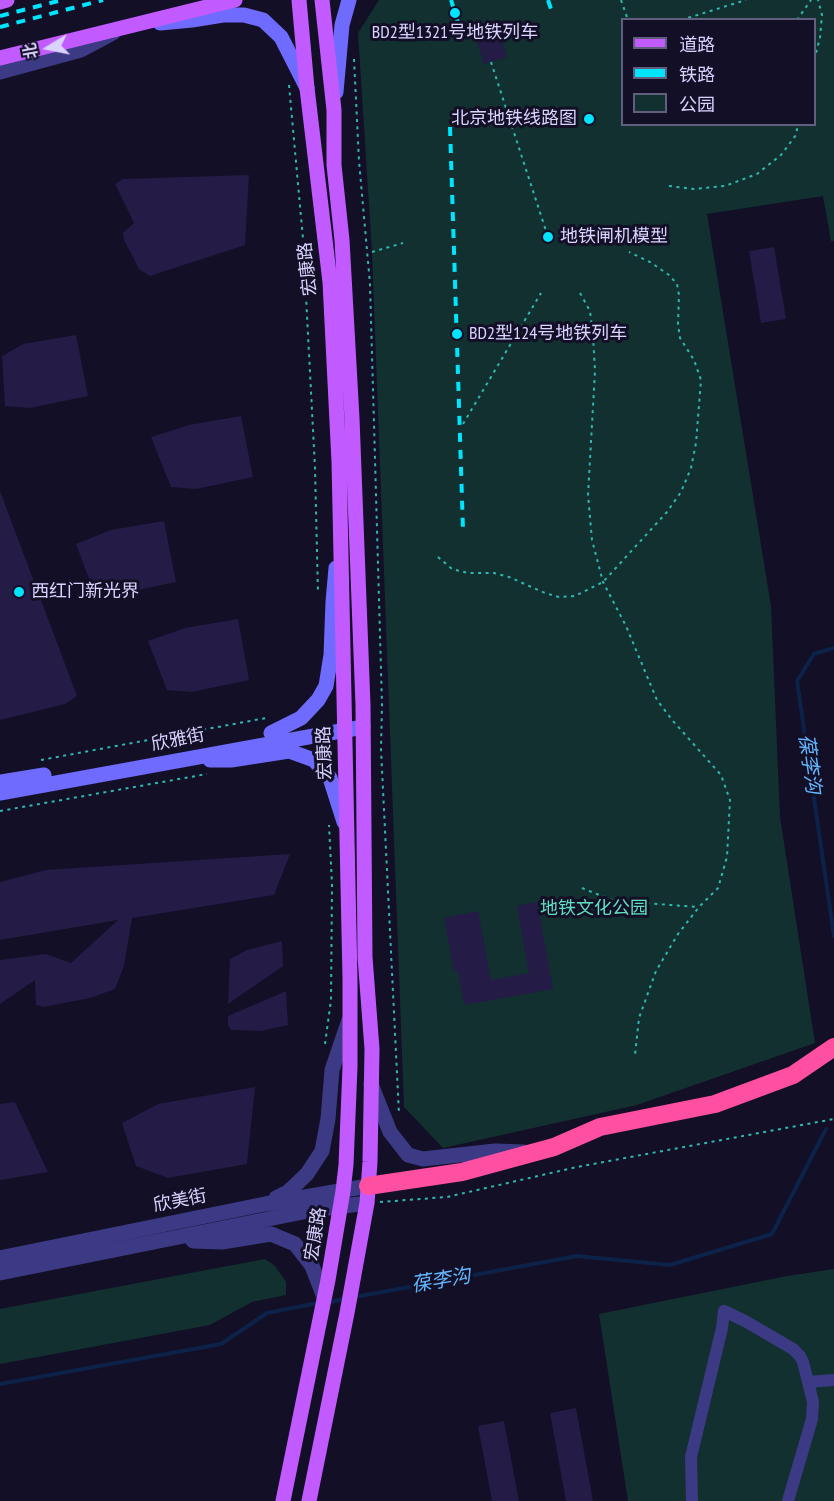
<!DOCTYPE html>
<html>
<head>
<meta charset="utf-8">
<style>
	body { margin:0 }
	#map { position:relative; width:834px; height:1501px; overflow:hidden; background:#130f26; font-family:"PT Sans Narrow","Noto Sans SC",sans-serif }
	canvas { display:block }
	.legend { position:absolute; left:621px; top:18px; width:195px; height:108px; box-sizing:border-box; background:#130f26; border:2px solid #625e7d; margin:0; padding:8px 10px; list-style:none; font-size:18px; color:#d9d4ff }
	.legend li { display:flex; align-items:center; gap:12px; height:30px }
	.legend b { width:30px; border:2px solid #625e7d }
	.north { position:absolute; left:18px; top:18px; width:60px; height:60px; -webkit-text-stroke:4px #130f26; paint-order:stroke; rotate:260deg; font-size:16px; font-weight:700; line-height:24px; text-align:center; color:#d9d4ff }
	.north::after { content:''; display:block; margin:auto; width:21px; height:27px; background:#d9d4ff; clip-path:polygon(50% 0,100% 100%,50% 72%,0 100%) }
</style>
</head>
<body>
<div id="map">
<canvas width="834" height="1501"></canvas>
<ul class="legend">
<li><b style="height:8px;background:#c25bff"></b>道路</li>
<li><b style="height:8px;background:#00e5ff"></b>铁路</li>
<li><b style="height:16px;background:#12302f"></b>公园</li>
</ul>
<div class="north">北</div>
</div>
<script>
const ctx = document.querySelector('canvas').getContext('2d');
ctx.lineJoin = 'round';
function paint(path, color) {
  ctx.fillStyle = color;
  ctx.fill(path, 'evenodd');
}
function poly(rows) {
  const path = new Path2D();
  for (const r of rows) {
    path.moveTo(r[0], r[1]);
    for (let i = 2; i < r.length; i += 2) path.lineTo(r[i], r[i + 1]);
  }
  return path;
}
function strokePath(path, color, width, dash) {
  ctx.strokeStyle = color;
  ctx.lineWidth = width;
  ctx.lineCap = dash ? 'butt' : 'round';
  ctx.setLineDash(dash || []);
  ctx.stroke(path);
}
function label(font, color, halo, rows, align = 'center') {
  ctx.font = font + ' "PT Sans Narrow","Noto Sans SC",sans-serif';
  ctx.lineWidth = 6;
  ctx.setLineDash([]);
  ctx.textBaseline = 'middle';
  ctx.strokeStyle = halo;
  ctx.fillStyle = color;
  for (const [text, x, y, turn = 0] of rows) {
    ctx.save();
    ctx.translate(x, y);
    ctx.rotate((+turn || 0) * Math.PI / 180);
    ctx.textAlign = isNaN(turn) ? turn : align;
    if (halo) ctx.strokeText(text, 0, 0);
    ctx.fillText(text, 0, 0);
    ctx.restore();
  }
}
const green = poly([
	[379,0,834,0,834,241,831,241,823,196,707,214,771,606,780,817,815,1043,637,1105,443,1148,404,1107,372,252,358,33],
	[622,20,814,20,814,124,622,124],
	[265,1259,275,1266,286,1282,286,1295,252,1302,210,1325,0,1364,0,1309],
	[834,1269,834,1501,628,1501,599,1314,787,1276]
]);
const stream = poly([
	[834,648,814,654,797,681,834,936],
	[355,1297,577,1256,670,1265,772,1234,826,1129],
	[329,1302,345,1299],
	[0,1384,221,1344,267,1313,318,1303]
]);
const building = poly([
	[500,34,507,57,484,64,477,41],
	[249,175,245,245,150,276,139,269,124,240,123,233,134,223,115,184,123,179],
	[774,247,786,319,761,323,749,251],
	[76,335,88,396,30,408,5,406,2,356,23,344],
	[241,416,253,477,196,489,171,487,151,437,189,425],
	[0,491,77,696,65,704,0,720],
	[164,521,176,582,119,594,94,592,76,544,111,530],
	[238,619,249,680,192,692,167,690,148,641,185,628],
	[290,854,274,895,132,918,124,966,115,989,90,998,44,1007,36,1005,35,980,0,1004,0,960,46,954,71,963,118,920,0,940,0,882,46,870],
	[537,902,553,989,464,1005,458,971,454,971,444,918,478,911,491,980,529,973,517,906],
	[282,941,283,966,228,1004,230,959,247,950],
	[286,991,288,1025,261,1031,231,1030,228,1025,228,1016],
	[255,1087,247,1164,168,1178,136,1166,122,1123,158,1104],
	[15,1102,48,1172,0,1180,0,1104],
	[576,1408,593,1501,566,1501,550,1413],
	[504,1421,519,1501,492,1501,478,1426]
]);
const path = poly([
	[621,0,628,20],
	[681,20,746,0],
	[797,20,811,0],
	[354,59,359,161,370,284,382,705,381,749,399,1114],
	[814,60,820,38,822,15,818,0],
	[491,62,548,237],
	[289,85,303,239,315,468,318,594],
	[669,186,694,189,725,186,757,174,781,155,796,135,798,124],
	[372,252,403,243],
	[580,293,590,311,593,335,595,371,588,495,592,540,603,582,626,626,657,700,673,721,721,775,730,800,727,857,718,888,699,907,678,934,656,971,639,1018,635,1055],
	[463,424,541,293],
	[438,557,452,569,468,573,494,573,509,577,545,593,559,597,575,596,603,582,667,512,681,492,691,468,696,443,701,380,694,360,680,338,678,324,679,295,677,284,669,275,650,262,629,252],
	[41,760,266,718],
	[0,811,207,774],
	[582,888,614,901,699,907],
	[325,1044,331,1000,332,884,329,825],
	[380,1202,447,1197,577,1167,834,1119]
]);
const minor = poly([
	[808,1382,834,1380],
	[692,1501,691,1457,722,1328,724,1311,745,1321,793,1349,800,1356,803,1362,813,1402,812,1419,788,1501]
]);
const tertiary = poly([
	[0,72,81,50,113,33],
	[371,1084,390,1132,408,1155,423,1159,495,1151,524,1152],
	[276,1198,288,1192,307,1174,322,1151,328,1119,332,1070,349,1020],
	[193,1241,222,1242,271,1234,295,1244,312,1266,324,1297],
	[0,1258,265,1204,368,1186],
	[0,1273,313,1210,367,1203]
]);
const secondary = poly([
	[160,23,192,20,223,15,244,15,263,20,281,37,307,88],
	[336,92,342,25,349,0],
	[271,733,301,718,318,700,326,686,331,655,333,602,336,568],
	[210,760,231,760,289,751,314,760,330,778,344,822],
	[0,782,44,775],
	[0,793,363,727]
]);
const primary = poly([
	[0,2,7,0],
	[0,58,235,0],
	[283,1501,328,1280,343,1191,346,1165,350,1067,350,979,339,462,330,282,307,88,299,0],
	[309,1501,347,1313,367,1203,370,1162,372,1049,365,957,363,705,352,418,342,240,334,165,334,110,322,0]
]);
const motorway = poly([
	[368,1186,462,1172,554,1147,600,1127,715,1104,793,1075,834,1047]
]);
const rail = poly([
	[451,0,461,32],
	[548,0,551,9],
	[0,16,62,0],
	[0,27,103,0],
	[450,127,463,530]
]);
const markers = [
	[455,13,6,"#00e5ff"],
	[589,119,6,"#00e5ff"],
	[548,237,6,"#00e5ff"],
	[457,334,6,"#00e5ff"],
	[19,592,6,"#00e5ff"]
];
const poiNames = [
	["BD2型1321号地铁列车",455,33,"center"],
	["北京地铁线路图",577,119,"right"],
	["地铁闸机模型",560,237],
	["BD2型124号地铁列车",469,334],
	["西红门新光界",31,592]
];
const streetNames = [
	["宏康路",308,269,-96],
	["欣雅街",178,740,-11],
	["宏康路",325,753,-92],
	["欣美街",180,1201,-11],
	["宏康路",316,1234,-81]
];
const parkNames = [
	["地铁文化公园",594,909]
];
const waterNames = [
	["葆李沟",809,764,82],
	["葆李沟",441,1281,-10]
];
paint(green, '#12302f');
strokePath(stream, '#0c2248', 4);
paint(building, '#241b47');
strokePath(path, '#2fb8b0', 2, [3, 4.5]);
strokePath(minor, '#3d3a85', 12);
strokePath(tertiary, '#3d3a85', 15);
strokePath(secondary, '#6f6bff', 15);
strokePath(primary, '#c25bff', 15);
strokePath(motorway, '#ff4fa3', 18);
strokePath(rail, '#00e5ff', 4, [9, 8]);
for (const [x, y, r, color] of markers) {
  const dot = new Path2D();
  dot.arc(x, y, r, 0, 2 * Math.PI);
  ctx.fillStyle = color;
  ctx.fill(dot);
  strokePath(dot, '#130f26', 2);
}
label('18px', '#d9d4ff', '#130f26', poiNames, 'left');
label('18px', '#d9d4ff', '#130f26', streetNames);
label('18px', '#5fe0c0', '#130f26', parkNames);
label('italic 20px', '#62b6ff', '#130f26', waterNames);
</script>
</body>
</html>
